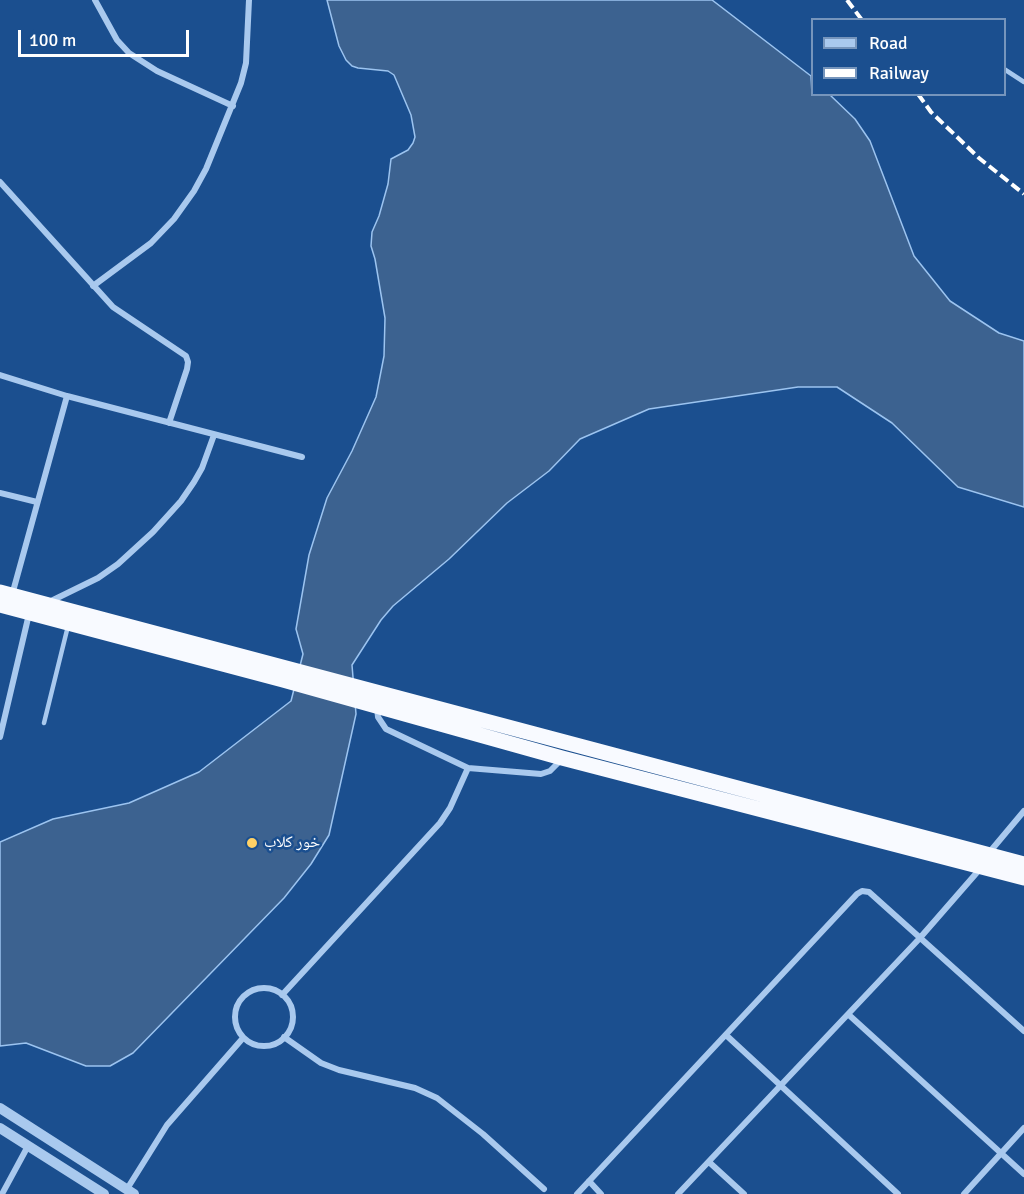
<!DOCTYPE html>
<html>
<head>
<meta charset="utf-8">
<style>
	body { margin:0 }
	#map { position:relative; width:1024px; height:1194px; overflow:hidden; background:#1b4f8f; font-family:Signika,sans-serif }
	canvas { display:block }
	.legend { position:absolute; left:811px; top:18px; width:195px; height:78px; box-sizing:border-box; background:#1b4f8f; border:2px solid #7695bc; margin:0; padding:8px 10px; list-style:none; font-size:18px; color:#fff }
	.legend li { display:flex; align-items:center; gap:12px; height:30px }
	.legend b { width:30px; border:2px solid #7695bc }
	.scale { position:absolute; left:18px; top:30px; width:171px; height:27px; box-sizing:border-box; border:3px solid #fff; border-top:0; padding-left:8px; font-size:18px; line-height:21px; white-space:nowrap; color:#fff; -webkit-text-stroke:4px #1b4f8f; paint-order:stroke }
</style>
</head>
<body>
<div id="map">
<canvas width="1024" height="1194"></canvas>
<ul class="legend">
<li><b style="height:8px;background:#a9c9ee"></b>Road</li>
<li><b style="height:8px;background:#fff"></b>Railway</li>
</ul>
<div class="scale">100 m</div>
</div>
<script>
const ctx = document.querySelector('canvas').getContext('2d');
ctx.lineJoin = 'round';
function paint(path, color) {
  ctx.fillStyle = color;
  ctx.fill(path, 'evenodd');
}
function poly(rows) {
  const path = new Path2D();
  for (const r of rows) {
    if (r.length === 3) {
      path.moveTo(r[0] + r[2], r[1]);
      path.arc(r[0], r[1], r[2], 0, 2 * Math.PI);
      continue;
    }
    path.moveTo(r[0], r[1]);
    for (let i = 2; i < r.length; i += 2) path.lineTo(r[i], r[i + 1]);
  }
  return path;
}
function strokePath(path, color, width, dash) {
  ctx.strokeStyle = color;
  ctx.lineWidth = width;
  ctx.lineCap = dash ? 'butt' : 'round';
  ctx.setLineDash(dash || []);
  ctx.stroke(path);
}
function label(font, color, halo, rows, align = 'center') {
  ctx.font = font + ' Signika,"Noto Naskh Arabic",sans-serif';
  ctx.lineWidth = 5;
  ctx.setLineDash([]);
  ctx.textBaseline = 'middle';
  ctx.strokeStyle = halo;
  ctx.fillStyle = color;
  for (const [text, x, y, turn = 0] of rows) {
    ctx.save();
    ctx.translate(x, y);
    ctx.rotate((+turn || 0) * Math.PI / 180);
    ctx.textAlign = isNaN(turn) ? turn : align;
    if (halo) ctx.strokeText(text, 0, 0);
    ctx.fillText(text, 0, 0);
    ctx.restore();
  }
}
const water = poly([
	[327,0,712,0,811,76,812,94,830,95,855,119,870,141,914,256,950,301,999,333,1024,341,1024,507,958,487,892,423,837,387,798,387,649,409,580,439,549,471,507,503,449,559,393,606,381,620,352,665,356,714,329,835,311,864,284,898,133,1053,110,1066,86,1066,26,1043,0,1046,0,842,53,819,129,803,199,772,291,701,303,654,296,629,309,555,327,498,352,451,376,397,384,356,385,318,375,259,371,246,372,232,379,216,388,184,391,159,408,150,413,143,415,137,411,115,394,75,388,71,358,68,352,66,346,60,339,46,327,0]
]);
const service = poly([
	[1004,69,1024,82],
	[44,723,68,626]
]);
const minor = poly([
	[95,0,117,40,129,53,157,71,233,106],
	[0,182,113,307,186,356,188,362,187,369,169,423],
	[93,286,151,243,174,219,194,191,206,169,241,83,246,63,249,0],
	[0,375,67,396,302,457],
	[0,493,37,502],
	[12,595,67,396],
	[49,602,98,578,118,564,153,532,181,501,194,482,202,468,214,435],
	[377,707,378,717,386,729,468,768,541,774,550,771,561,760],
	[0,737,29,614],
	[988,854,1024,811],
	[264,1017,29],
	[282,995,440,823,450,808,468,768],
	[849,1015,1024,1174],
	[726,1035,898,1194],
	[284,1037,321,1063,339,1070,415,1088,437,1098,483,1134,544,1189],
	[709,1162,744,1194],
	[589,1181,601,1194],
	[127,1189,167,1125,243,1038],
	[2,1194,28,1146],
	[577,1194,857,894,862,891,869,892,1024,1031],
	[678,1194,919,939,980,869],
	[964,1194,1024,1128]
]);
const tertiary = poly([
	[0,1108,134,1194],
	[0,1128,104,1194]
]);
const trunk = poly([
	[0,592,1024,864],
	[0,605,283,680,562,758,1024,878]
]);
const rail = poly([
	[847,0,862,20],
	[918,94,931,112,979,158,1024,194]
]);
const markers = [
	[252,843,6,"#ffd166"]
];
const poiNames = [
	["خور كلاب",264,843]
];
paint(water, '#3c6290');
strokePath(water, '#9cc4f0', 1.5);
strokePath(service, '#a9c9ee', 4.5);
strokePath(minor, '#a9c9ee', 6);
strokePath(tertiary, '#a9c9ee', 10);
strokePath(trunk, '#f8faff', 15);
strokePath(rail, '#fff', 4, [10, 4.5]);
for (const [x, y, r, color] of markers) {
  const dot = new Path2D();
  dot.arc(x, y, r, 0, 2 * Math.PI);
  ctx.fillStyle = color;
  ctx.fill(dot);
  strokePath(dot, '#1b4f8f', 2);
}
label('16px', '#fff', '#1b4f8f', poiNames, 'left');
</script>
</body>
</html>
